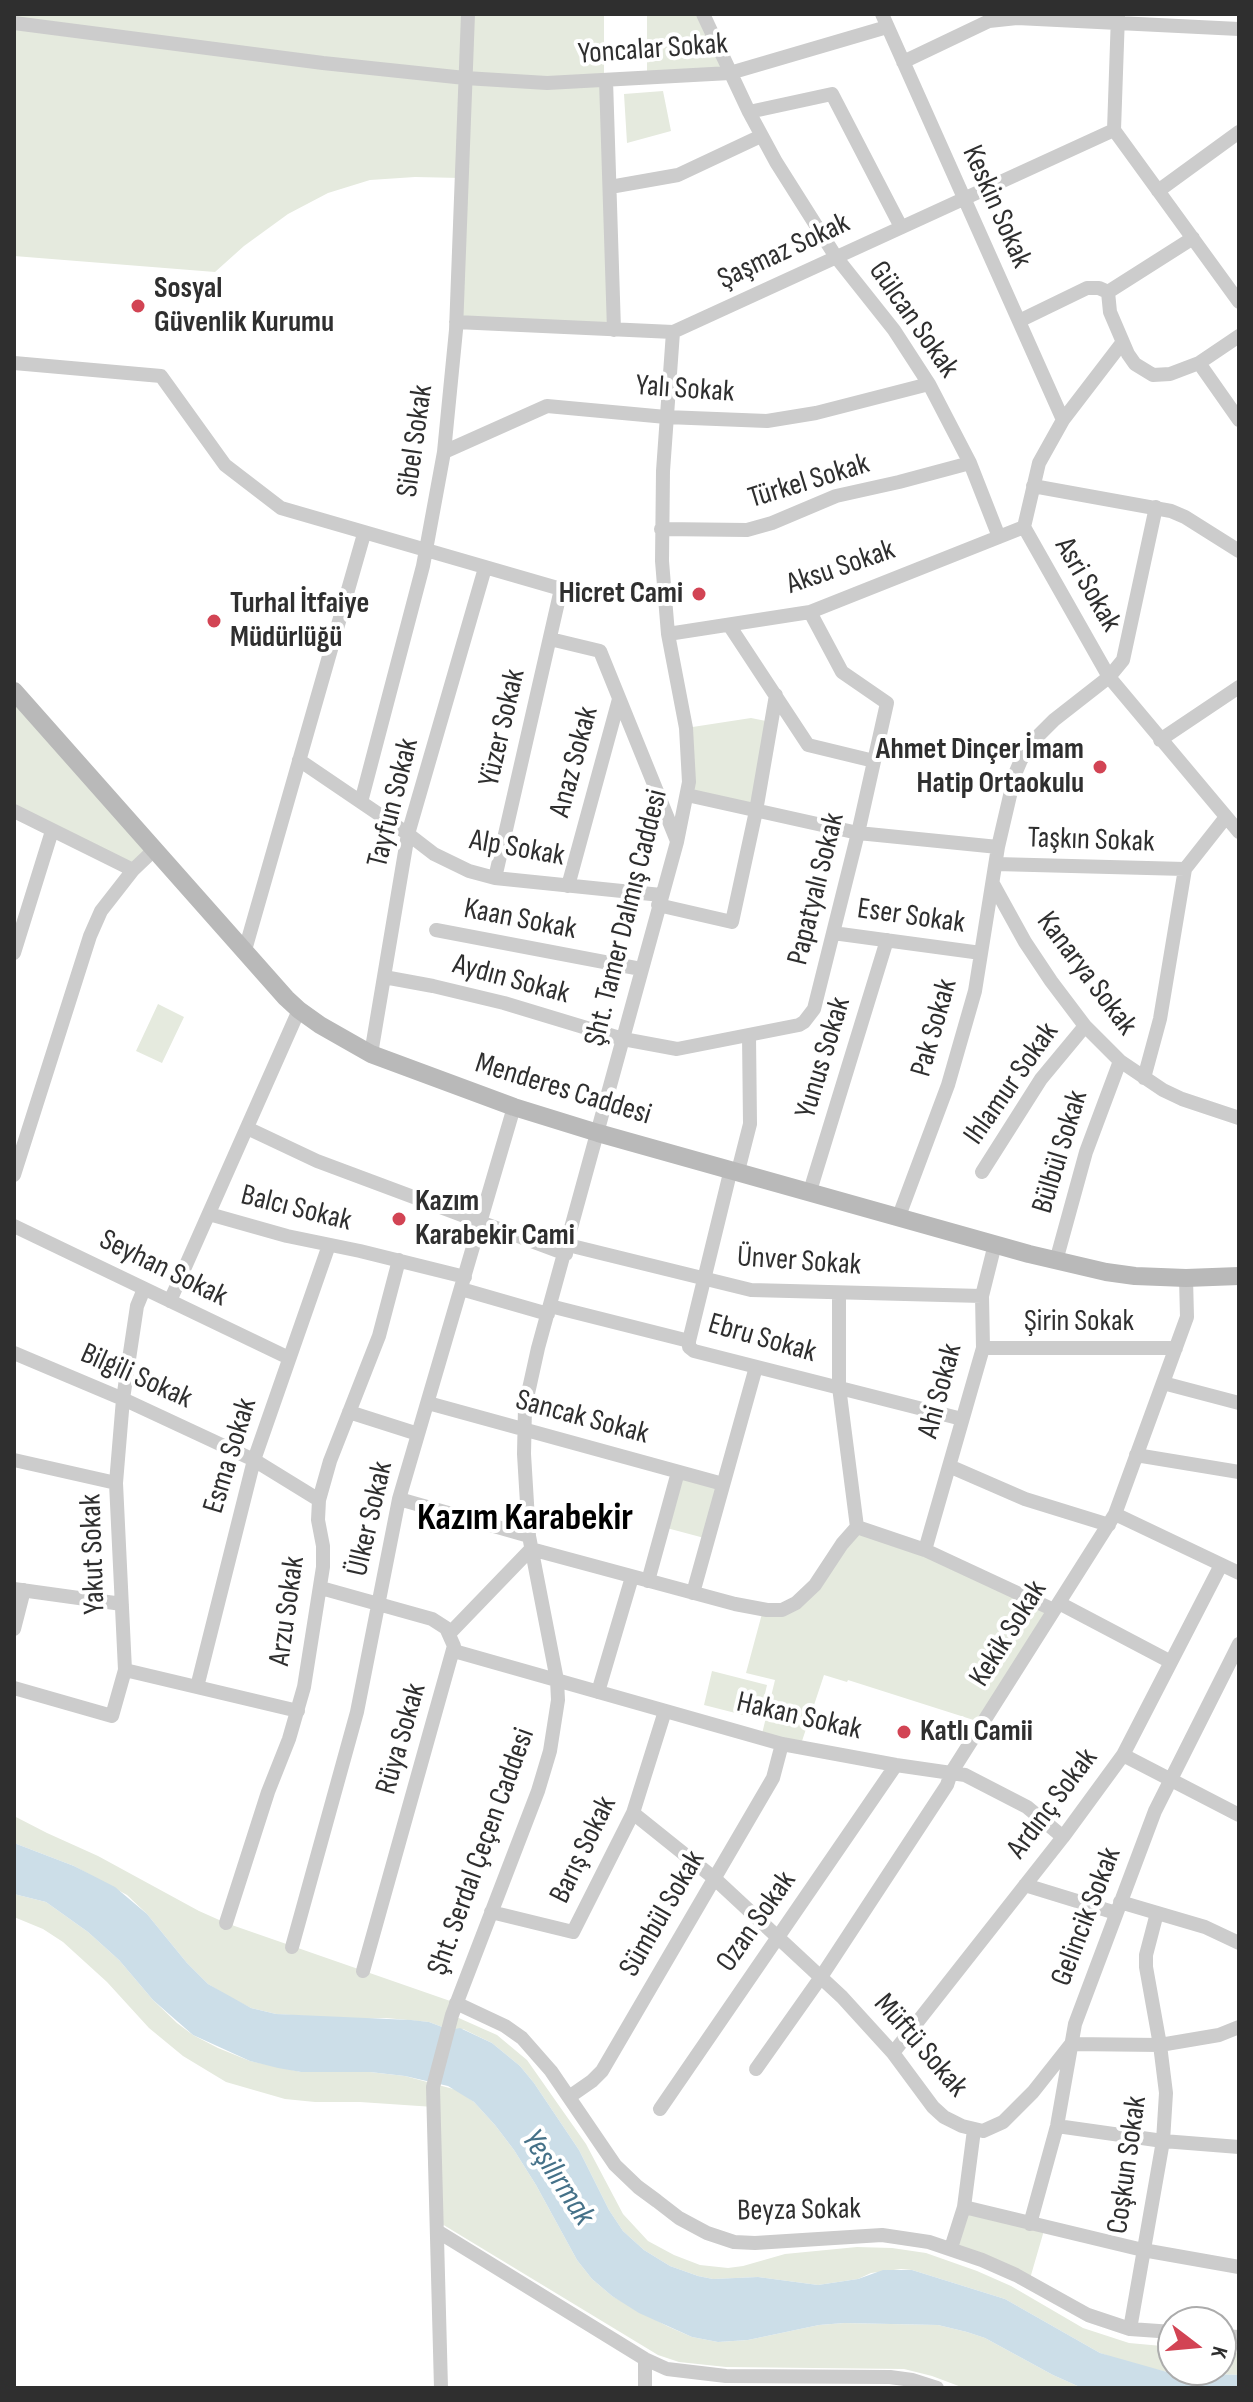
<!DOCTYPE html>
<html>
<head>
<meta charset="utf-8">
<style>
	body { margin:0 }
	#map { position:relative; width:1253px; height:2402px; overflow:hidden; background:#fff; font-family:"Sofia Sans Condensed",sans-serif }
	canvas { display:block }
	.frame { position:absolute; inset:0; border:16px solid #2f2f2f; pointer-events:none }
	.north { position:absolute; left:1157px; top:2306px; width:80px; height:80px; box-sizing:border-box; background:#fff; border:2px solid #acacac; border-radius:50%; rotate:106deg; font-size:22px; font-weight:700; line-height:32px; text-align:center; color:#2f2f2f }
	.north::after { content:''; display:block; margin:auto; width:28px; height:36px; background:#d24454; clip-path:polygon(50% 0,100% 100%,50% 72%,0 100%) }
</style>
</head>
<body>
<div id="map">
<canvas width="1253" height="2402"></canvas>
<div class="frame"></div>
<div class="north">K</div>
</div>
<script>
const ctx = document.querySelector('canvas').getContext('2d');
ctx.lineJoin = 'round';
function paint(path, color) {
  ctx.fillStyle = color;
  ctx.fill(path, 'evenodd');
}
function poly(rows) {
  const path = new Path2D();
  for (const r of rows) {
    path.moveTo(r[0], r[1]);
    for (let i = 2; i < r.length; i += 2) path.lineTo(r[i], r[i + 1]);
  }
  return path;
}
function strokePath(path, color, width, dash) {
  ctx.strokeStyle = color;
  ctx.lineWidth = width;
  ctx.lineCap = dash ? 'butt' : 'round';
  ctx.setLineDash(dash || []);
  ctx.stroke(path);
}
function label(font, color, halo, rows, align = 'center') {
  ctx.font = font + ' "Sofia Sans Condensed",sans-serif';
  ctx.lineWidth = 8;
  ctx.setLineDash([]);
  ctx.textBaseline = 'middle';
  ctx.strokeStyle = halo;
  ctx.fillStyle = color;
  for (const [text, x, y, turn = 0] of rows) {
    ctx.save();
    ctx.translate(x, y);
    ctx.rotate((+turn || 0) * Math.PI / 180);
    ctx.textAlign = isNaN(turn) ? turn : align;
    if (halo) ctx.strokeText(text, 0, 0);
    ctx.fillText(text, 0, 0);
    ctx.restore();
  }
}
const green = poly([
	[14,14,604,14,604,80,614,330,456,322,461,178,415,177,370,180,328,193,288,214,244,246,215,272,14,256],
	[647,14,703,14,730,73,647,78],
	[663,91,671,131,627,143,624,94],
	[14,691,155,849,133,870,14,811],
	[751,718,771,722,756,811,687,795,686,728],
	[158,1004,184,1017,162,1063,136,1051],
	[678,1472,723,1484,708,1539,663,1527],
	[857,1527,1054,1610,983,1723,848,1680,847,1682,824,1675,800,1747,761,1738,775,1680,746,1673,763,1610,789,1608],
	[712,1671,767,1685,759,1719,704,1705],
	[14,1816,47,1833,98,1856,199,1911,226,1923,456,2003,452,2015,497,2035,527,2060,586,2144,623,2214,648,2241,674,2255,700,2265,728,2268,743,2266,785,2254,857,2247,892,2248,926,2253,977,2271,1011,2286,1083,2328,1129,2343,1173,2347,1173,2370,1221,2370,1221,2351,1239,2353,1239,2375,1167,2372,1126,2362,1100,2353,1005,2299,912,2270,901,2269,871,2273,858,2279,818,2285,758,2277,713,2279,698,2276,670,2266,644,2250,623,2231,609,2210,579,2150,534,2083,520,2066,492,2043,463,2029,450,2030,429,2022,386,2018,353,2019,276,2014,251,2008,231,1998,208,1984,187,1963,147,1914,127,1895,74,1866,14,1843],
	[14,1894,46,1902,88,1932,119,1960,153,2000,177,2023,193,2035,218,2048,250,2061,301,2072,370,2072,405,2076,457,2090,474,2102,495,2125,514,2150,536,2185,577,2260,592,2279,612,2296,667,2326,692,2337,718,2342,748,2340,819,2325,844,2323,938,2325,967,2332,985,2338,1053,2375,1082,2388,964,2388,932,2376,904,2369,726,2367,679,2362,658,2355,437,2221,434,2107,360,2102,315,2102,285,2099,226,2082,183,2056,149,2028,107,1982,63,1942,43,1929,14,1917],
	[964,2207,1045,2227,1029,2282,951,2248]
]);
const water = poly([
	[14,1843,74,1866,115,1887,147,1914,187,1963,208,1984,251,2008,276,2014,411,2020,429,2022,450,2030,460,2028,492,2043,520,2066,534,2083,579,2150,609,2210,623,2231,644,2250,670,2266,698,2276,713,2279,758,2277,818,2285,858,2279,883,2270,912,2270,1005,2299,1100,2353,1167,2372,1239,2375,1239,2388,1082,2388,1053,2375,985,2338,967,2332,938,2325,844,2323,819,2325,748,2340,718,2342,692,2337,639,2313,612,2296,592,2279,577,2260,536,2185,514,2150,495,2125,474,2102,448,2086,405,2076,370,2072,301,2072,278,2068,250,2061,193,2035,153,2000,119,1960,88,1932,46,1902,14,1894]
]);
const street = poly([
	[703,14,749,112,776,162,836,257,894,330,929,384,970,463,999,537],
	[882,14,1063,420],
	[1118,15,1114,130,1239,302],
	[14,23,323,63,465,78,547,83,730,73,887,27],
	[903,62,989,21,1017,18,1239,29],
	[606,80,614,330],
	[749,112,832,94,901,227],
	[610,187,678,175,761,136],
	[1158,191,1239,132],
	[1108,292,1110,312,1128,354,1135,364,1153,375,1170,374,1199,363,1239,336],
	[1019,321,1087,288,1099,288,1108,292,1193,238],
	[456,322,673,332,1114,130],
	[1122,343,1063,420,1039,463,1024,527,1109,677,1239,832],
	[14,363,161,376,225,465,281,508,561,589,495,878],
	[1199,363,1239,420],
	[444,452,547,406,666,417,767,421,816,413,929,384],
	[1033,486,1171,511,1185,517,1239,551],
	[661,529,747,530,772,523,836,496,899,482,970,463],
	[729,625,808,745,874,761],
	[668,634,810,612,1024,527],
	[550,639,600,651,677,841],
	[1160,740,1239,687],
	[299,760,408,834,434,854,469,871,495,878,661,895],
	[687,795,858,833,998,847],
	[361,802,423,566,444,452,456,330,468,14],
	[14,811,133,870],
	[996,864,1185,869,1226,817],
	[993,884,1025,942,1051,981,1085,1026,1120,1061,1163,1090,1182,1099,1239,1118],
	[568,886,619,699],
	[658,905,732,922,756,811,776,695],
	[436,930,641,969],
	[833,933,981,953],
	[245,950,364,534],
	[14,953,52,831],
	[384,977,433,986,504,1003,623,1039,677,1049,799,1025,804,1022,814,1009,858,833,887,703,842,672,810,612],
	[371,1054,408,834,485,568],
	[1144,1078,1160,1019,1185,869],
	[247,1128,317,1161,566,1254],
	[738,1171,750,1124,749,1035],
	[982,1172,1041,1079,1085,1026],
	[14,1175,90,936,101,911,133,870,155,849],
	[810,1191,887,940],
	[209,1214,287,1236,360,1251,465,1277],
	[899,1216,948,1085,975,991,998,847,1015,774,1021,760,1039,735,1054,720,1109,677,1123,660,1156,507],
	[14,1226,289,1358],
	[568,1245,751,1290,982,1296],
	[1056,1261,1086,1152,1120,1061],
	[461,1289,548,1314],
	[839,1293,839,1387,857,1527],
	[170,1301,299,1010],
	[550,1306,689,1341,689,1347,694,1351,962,1419],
	[689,1341,731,1169],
	[983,1348,1176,1348],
	[14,1353,123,1399,254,1460,319,1500],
	[1163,1383,1239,1403],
	[428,1403,723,1484],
	[349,1412,418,1434],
	[1136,1455,1239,1472],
	[14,1460,116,1483],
	[949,1466,1025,1499,1109,1525],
	[399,1499,529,1536],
	[1115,1514,1239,1573],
	[857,1527,925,1550,1054,1610],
	[925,1550,983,1348,982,1296,995,1244],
	[648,1581,678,1472],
	[321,1588,432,1619,446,1628,454,1646,363,1971],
	[14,1589,122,1604],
	[693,1593,756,1367],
	[1059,1603,1171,1662],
	[14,1629,24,1590],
	[450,1633,531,1549,735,1604,767,1610,782,1610,796,1603,815,1585,842,1544,857,1527],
	[454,1651,782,1744,896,1765,965,1775,1027,1807,1063,1837],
	[125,1670,298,1711],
	[197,1687,254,1460,329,1245],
	[14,1688,112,1716,125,1670,116,1483,123,1399,137,1306,144,1289],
	[598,1692,632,1577],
	[1123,1755,1239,1815],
	[633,1813,714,1878,842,1997,893,2053,933,2107,944,2117,962,2126,983,2131,1003,2122,1033,2092,1071,2044,1160,2045,1219,2035,1239,2027],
	[1025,1885,1116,1913],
	[1120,1902,1205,1927,1239,1943],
	[491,1912,573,1932,633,1813,665,1711],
	[226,1923,268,1792,289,1739,304,1687,323,1567,323,1546,318,1520,319,1500,330,1461,379,1336,399,1260],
	[292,1947,357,1712,399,1499,514,1107],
	[456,2003,505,2026,522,2038,551,2071,615,2165,638,2187,657,2201,679,2218,707,2233,734,2242,755,2243,882,2235,929,2242,982,2260,1016,2275,1088,2315,1130,2329,1173,2332],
	[893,2053,1063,1837,1123,1755,1221,1565],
	[756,2069,821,1977,947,1785,951,1773,1115,1514,1187,1317,1186,1278],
	[569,2097,592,2081,602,2071,773,1778,782,1744],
	[660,2109,896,1765],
	[1057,2126,1163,2141,1239,2147],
	[964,2207,1143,2250,1239,2267],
	[1030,2224,1057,2126,1075,2024,1155,1811,1239,1644],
	[437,2231,645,2359,667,2369,726,2376,890,2377,912,2380,937,2388],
	[951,2248,964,2207,974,2130],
	[1130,2329,1163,2141,1166,2093,1160,2045,1146,1967,1146,1955,1157,1913],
	[1221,2336,1239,2337],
	[441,2388,433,2087,452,2015,538,1791,550,1751,558,1700,557,1680,529,1536,524,1454,525,1407,538,1348,677,842,689,782,686,728,668,634,662,561,663,471,673,332],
	[645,2388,645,2359]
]);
const secondary = poly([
	[14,691,286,998,299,1010,320,1025,371,1054,514,1107,598,1133,1029,1254,1106,1272,1135,1276,1186,1278,1239,1276]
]);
const markers = [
	[138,306,8,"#d24454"],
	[699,594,8,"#d24454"],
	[214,621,8,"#d24454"],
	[1100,767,8,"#d24454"],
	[399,1219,8,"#d24454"],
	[904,1732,8,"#d24454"]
];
const streetNames = [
	["Yoncalar Sokak",653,50,-4],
	["Keskin Sokak",996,207,66],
	["Şaşmaz Sokak",784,252,-25],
	["Gülcan Sokak",913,320,55],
	["Yalı Sokak",685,390,4],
	["Sibel Sokak",416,441,-82],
	["Türkel Sokak",809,482,-17],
	["Aksu Sokak",841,568,-19],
	["Asri Sokak",1087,585,60],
	["Yüzer Sokak",503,728,-77],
	["Anaz Sokak",575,762,-75],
	["Tayfun Sokak",394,803,-76],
	["Taşkın Sokak",1091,841,2],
	["Alp Sokak",517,849,10],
	["Papatyalı Sokak",817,889,-76],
	["Eser Sokak",911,917,8],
	["Şht. Tamer Dalmış Caddesi",627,918,-76],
	["Kaan Sokak",520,920,11],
	["Kanarya Sokak",1086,974,53],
	["Aydın Sokak",511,980,15],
	["Pak Sokak",935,1028,-74],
	["Yunus Sokak",824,1058,-73],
	["Ihlamur Sokak",1012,1084,-55],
	["Menderes Caddesi",563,1090,17],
	["Bülbül Sokak",1061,1152,-73],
	["Balcı Sokak",296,1209,14],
	["Ünver Sokak",799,1262,4],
	["Seyhan Sokak",163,1269,26],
	["Şirin Sokak",1079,1322],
	["Ebru Sokak",762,1339,16],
	["Bilgili Sokak",136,1377,24],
	["Ahi Sokak",941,1391,-75],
	["Sancak Sokak",582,1418,15],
	["Esma Sokak",231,1456,-73],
	["Ülker Sokak",371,1519,-77],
	["Yakut Sokak",94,1554,-92],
	["Arzu Sokak",288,1611,-82],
	["Kekik Sokak",1009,1634,-58],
	["Hakan Sokak",799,1717,13],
	["Rüya Sokak",402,1739,-74],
	["Ardınç Sokak",1053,1804,-53],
	["Barış Sokak",584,1850,-64],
	["Şht. Serdal Çeçen Caddesi",482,1852,-70],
	["Sümbül Sokak",663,1914,-60],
	["Gelincik Sokak",1087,1917,-69],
	["Ozan Sokak",757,1922,-55],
	["Müftü Sokak",920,2046,49],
	["Coşkun Sokak",1128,2165,-82],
	["Beyza Sokak",799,2211,-1]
];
const poiNames = [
	["Sosyal",154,289],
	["Güvenlik Kurumu",154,323],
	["Hicret Cami",683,594,"right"],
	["Turhal İtfaiye",230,604],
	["Müdürlüğü",230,638],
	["Ahmet Dinçer İmam",1084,750,"right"],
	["Hatip Ortaokulu",1084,784,"right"],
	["Kazım",415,1202],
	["Karabekir Cami",415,1236],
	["Katlı Camii",920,1732]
];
const waterNames = [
	["Yeşilırmak",557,2178,57]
];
const districtNames = [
	["Kazım Karabekir",525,1519]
];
paint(green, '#e5eade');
paint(water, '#ccdee8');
strokePath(street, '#ccc', 14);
strokePath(secondary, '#b9b9b9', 18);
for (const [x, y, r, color] of markers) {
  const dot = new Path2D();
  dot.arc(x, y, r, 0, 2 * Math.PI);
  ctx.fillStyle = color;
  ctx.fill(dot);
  strokePath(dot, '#fff', 3);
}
label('30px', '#2f2f2f', '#fff', streetNames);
label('bold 30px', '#2f2f2f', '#fff', poiNames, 'left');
label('italic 32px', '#457188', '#fff', waterNames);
label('bold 38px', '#000', '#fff', districtNames);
</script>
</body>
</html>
